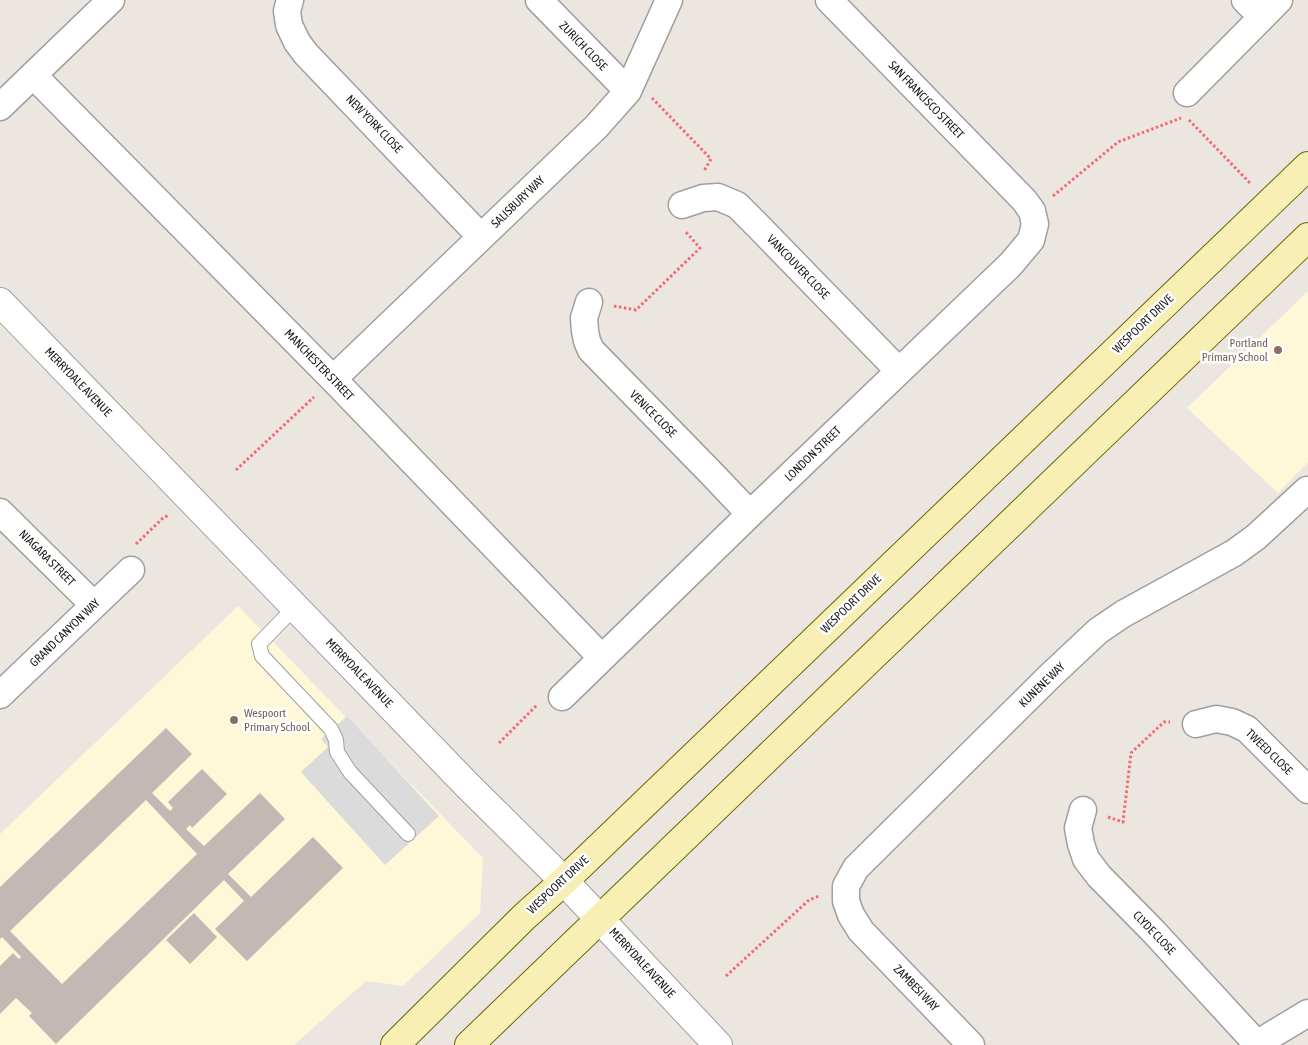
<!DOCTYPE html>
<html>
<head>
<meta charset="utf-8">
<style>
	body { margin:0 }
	canvas { display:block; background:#ece6e0 }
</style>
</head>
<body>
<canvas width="1308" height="1045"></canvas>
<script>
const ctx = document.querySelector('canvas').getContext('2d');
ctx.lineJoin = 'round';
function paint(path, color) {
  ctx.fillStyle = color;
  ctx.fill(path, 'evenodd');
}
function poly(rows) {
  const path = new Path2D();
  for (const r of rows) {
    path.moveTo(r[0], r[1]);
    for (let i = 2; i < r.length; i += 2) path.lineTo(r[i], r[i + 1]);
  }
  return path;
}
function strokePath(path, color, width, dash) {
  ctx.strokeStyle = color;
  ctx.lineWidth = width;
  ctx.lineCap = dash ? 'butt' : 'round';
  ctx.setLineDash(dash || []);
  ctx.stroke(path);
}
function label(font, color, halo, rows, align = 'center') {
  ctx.font = font + ' "Asap Condensed",sans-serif';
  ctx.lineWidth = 5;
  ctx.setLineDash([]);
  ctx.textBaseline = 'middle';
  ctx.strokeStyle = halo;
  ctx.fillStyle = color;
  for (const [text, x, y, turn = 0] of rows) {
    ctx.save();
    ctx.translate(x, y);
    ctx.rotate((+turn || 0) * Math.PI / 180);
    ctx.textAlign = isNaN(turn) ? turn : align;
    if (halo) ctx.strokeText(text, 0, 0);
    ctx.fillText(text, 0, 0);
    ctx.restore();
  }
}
const education = poly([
	[1308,291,1308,462,1278,493,1187,408],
	[238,606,483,858,480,913,403,986,366,981,294,1045,0,1045,0,834]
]);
const parking = poly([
	[347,716,439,816,385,865,301,772,328,747,321,739]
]);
const building = poly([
	[166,728,192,754,152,793,170,811,173,808,168,802,202,769,227,794,192,828,190,825,186,829,204,846,260,793,285,819,228,874,251,897,313,837,343,868,247,961,215,929,244,901,224,880,56,1044,29,1016,32,1013,16,998,0,1014,0,966,13,953,19,959,21,957,2,937,0,939,0,887],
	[146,800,197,854,62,984,10,931],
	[194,913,217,937,190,964,166,940]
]);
const path = poly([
	[652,98,711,159,704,171],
	[1189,120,1250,183],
	[1053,196,1118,142,1181,118],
	[614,306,636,310,700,248,685,231],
	[236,470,314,397],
	[136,544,163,518,169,515],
	[499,743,537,705],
	[1108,817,1123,822,1131,753,1164,722,1170,722],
	[726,976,809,900,819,896]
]);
const service = poly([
	[295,607,262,641,259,644,262,656,331,729,336,740,337,752,350,772,408,834]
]);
const minor = poly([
	[290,0,287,11,289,25,297,42,306,54,481,237],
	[539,0,628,91],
	[1245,0,1262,17],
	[33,75,333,379,601,657],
	[1187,93,1279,0],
	[0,107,111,0],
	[682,205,703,198,718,197,737,205,757,225,899,371],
	[589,302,584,318,585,331,587,341,591,350,713,475,750,514],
	[333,379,596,127,628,91,669,0],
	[0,512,94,605],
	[0,695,131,570],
	[562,697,750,514,1011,264,1031,240,1035,224,1032,211,1024,200,829,0],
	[1196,724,1216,719,1232,722,1247,729,1308,790],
	[1083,810,1078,828,1081,844,1086,859,1099,876,1154,932,1257,1044],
	[971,1045,861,931,851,915,846,901,846,886,856,868,1050,676,1098,631,1123,614,1234,553,1256,537,1307,490,1308,491],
	[1255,1045,1308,1013]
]);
const tertiary = poly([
	[0,302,468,786,564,881,718,1045]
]);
const secondary = poly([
	[395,1045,524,917,564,881,1308,166],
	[469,1045,1308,237]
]);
const markers = [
	[1278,350,5,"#8d6e63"],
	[234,720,5,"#8d6e63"]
];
const streetNames = [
	["ZURICH CLOSE",583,46,46],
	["SAN FRANCISCO STREET",926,100,46],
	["NEW YORK CLOSE",374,124,46],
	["SALISBURY WAY",518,202,-44],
	["VANCOUVER CLOSE",798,267,46],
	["WESPOORT DRIVE",1143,324,-44],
	["MANCHESTER STREET",319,365,46],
	["MERRYDALE AVENUE",78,382,46],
	["VENICE CLOSE",653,414,45],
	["LONDON STREET",813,454,-44],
	["NIAGARA STREET",47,558,45],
	["WESPOORT DRIVE",851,604,-44],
	["GRAND CANYON WAY",65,633,-44],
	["MERRYDALE AVENUE",359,673,46],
	["KUNENE WAY",1042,685,-44],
	["TWEED CLOSE",1269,752,44],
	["WESPOORT DRIVE",558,885,-43],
	["CLYDE CLOSE",1154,933,46],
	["MERRYDALE AVENUE",642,963,47],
	["ZAMBESI WAY",916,988,46]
];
const educationNames = [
	["Portland",1268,343],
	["Primary School",1268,357],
	["Wespoort",244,713,"left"],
	["Primary School",244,727,"left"]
];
paint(education, '#fef8d8');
paint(parking, '#dbdbdb');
paint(building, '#c4b8b4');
strokePath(service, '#9f9f9f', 16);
strokePath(minor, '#9f9f9f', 29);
strokePath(tertiary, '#9f9f9f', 30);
strokePath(secondary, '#6c6607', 30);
strokePath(path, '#f56871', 3, [2.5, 2.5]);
strokePath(service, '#fff', 14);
strokePath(minor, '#fff', 26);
strokePath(tertiary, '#fff', 28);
strokePath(secondary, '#f7efb4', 28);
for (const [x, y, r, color] of markers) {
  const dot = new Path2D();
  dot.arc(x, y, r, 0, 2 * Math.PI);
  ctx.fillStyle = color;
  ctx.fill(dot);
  strokePath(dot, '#fff', 2);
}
label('12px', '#1b1b1b', '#fff', streetNames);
label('12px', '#785e54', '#fff', educationNames, 'right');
</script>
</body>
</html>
